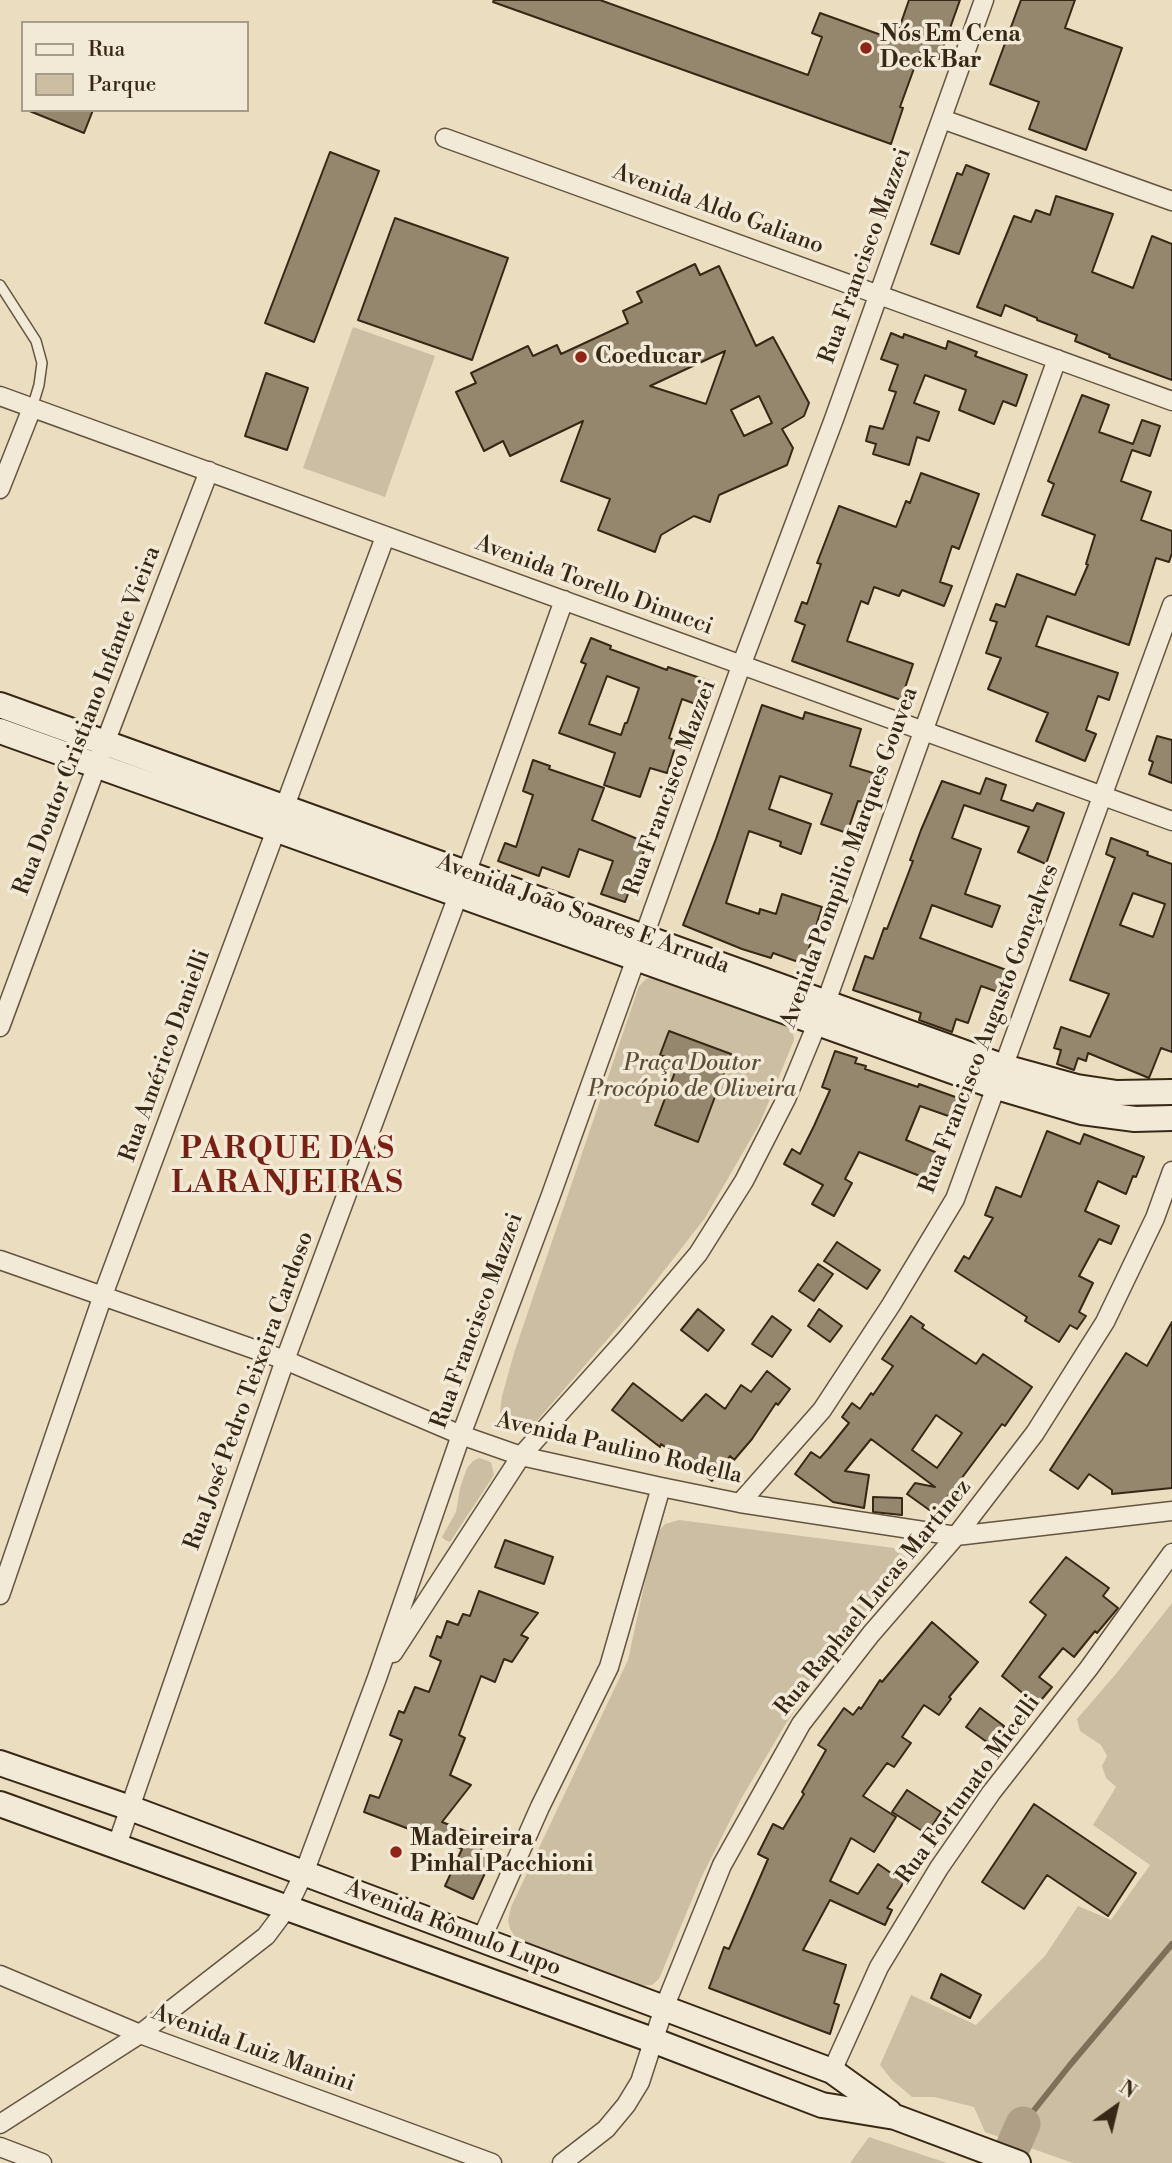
<!DOCTYPE html>
<html>
<head>
<meta charset="utf-8">
<style>
	body { margin:0 }
	#map { position:relative; width:1172px; height:2163px; overflow:hidden; background:#ebddc0; font-family:"Libre Bodoni",serif }
	canvas { display:block }
	.legend { position:absolute; left:21px; top:21px; width:228px; height:91px; box-sizing:border-box; background:#f2e9d6; border:2px solid #a79c89; margin:0; padding:9px 12px; list-style:none; font-size:21px; color:#372815 }
	.legend li { display:flex; align-items:center; gap:14px; height:35px }
	.legend b { width:35px; border:2px solid #a79c89 }
	.north { position:absolute; left:1081px; top:2072px; width:70px; height:70px; -webkit-text-stroke:5px #f2e9d6; paint-order:stroke; rotate:34deg; font-size:19px; font-weight:700; line-height:28px; text-align:center; color:#372815 }
	.north::after { content:''; display:block; margin:auto; width:24px; height:32px; background:#372815; clip-path:polygon(50% 0,100% 100%,50% 72%,0 100%) }
</style>
</head>
<body>
<div id="map">
<canvas width="1172" height="2163"></canvas>
<ul class="legend">
<li><b style="height:9px;background:#f2e9d6"></b>Rua</li>
<li><b style="height:19px;background:#ccbea3"></b>Parque</li>
</ul>
<div class="north">N</div>
</div>
<script>
const ctx = document.querySelector('canvas').getContext('2d');
ctx.lineJoin = 'round';
function paint(path, color) {
  ctx.fillStyle = color;
  ctx.fill(path, 'evenodd');
}
function poly(rows) {
  const path = new Path2D();
  for (const r of rows) {
    path.moveTo(r[0], r[1]);
    for (let i = 2; i < r.length; i += 2) path.lineTo(r[i], r[i + 1]);
  }
  return path;
}
function strokePath(path, color, width, dash) {
  ctx.strokeStyle = color;
  ctx.lineWidth = width;
  ctx.lineCap = dash ? 'butt' : 'round';
  ctx.setLineDash(dash || []);
  ctx.stroke(path);
}
function label(font, color, halo, rows, align = 'center') {
  ctx.font = font + ' "Libre Bodoni",serif';
  ctx.lineWidth = 7;
  ctx.setLineDash([]);
  ctx.textBaseline = 'middle';
  ctx.strokeStyle = halo;
  ctx.fillStyle = color;
  for (const [text, x, y, turn = 0] of rows) {
    ctx.save();
    ctx.translate(x, y);
    ctx.rotate((+turn || 0) * Math.PI / 180);
    ctx.textAlign = isNaN(turn) ? turn : align;
    if (halo) ctx.strokeText(text, 0, 0);
    ctx.fillText(text, 0, 0);
    ctx.restore();
  }
}
const green = poly([
	[353,327,435,356,385,497,303,468],
	[656,975,784,1021,793,1030,794,1040,760,1123,705,1218,638,1304,535,1423,520,1431,505,1427,500,1413,502,1396,515,1350,639,986,646,979],
	[479,1458,491,1462,494,1475,450,1542,445,1540,442,1537,456,1512,460,1488,467,1468,473,1461],
	[679,1520,894,1548,905,1557,906,1569,889,1586,834,1652,785,1725,741,1799,701,1878,659,1979,652,1985,640,1986,517,1940,510,1929,508,1920,511,1907,628,1660,655,1535,665,1524],
	[1172,1603,1172,2163,1073,2163,985,2132,974,2107,934,2097,912,2097,892,2080,880,2065,911,1995,976,2025,1045,1956,1078,1906,1111,1920,1150,1865,1093,1825,1116,1787,1106,1778,1102,1766,1107,1756,1101,1745,1080,1731,1077,1719,1115,1675],
	[869,2137,947,2163,850,2163]
]);
const stream = poly([
	[1023,2124,1070,2065,1172,1944]
]);
const river = poly([
	[1006,2163,1023,2124]
]);
const building = poly([
	[494,0,600,0,808,75,822,37,812,33,820,13,895,40,909,0,960,0,939,59,920,52,900,107,903,108,891,144,493,2,494,0],
	[1021,0,1075,0,1065,28,1122,48,1086,150,1029,129,1039,102,990,84,1021,0],
	[27,110,93,110,84,133,27,110],
	[330,152,379,171,314,342,265,323,330,152],
	[966,165,989,174,959,254,931,244,957,173,962,175,966,165],
	[1056,196,1113,214,1092,272,1133,288,1152,236,1172,244,1172,380,1109,357,1110,355,1075,341,1077,335,1037,320,1037,318,1005,305,1001,316,977,307,1014,216,1031,222,1036,210,1050,215,1056,196],
	[395,218,508,258,472,360,358,320,395,218],
	[695,264,700,275,719,266,756,346,773,337,809,403,804,416,782,429,793,448,787,465,719,495,710,522,694,516,678,525,661,535,655,552,598,530,610,499,561,481,583,421,510,456,503,441,484,451,456,392,476,383,471,373,528,346,533,356,557,345,561,354,628,323,623,311,642,302,637,292,695,264],
	[725,351,706,404,650,386,725,351],
	[759,396,772,423,744,436,731,410,759,396],
	[891,333,903,338,904,334,946,349,948,341,977,352,975,356,1027,375,1016,406,1003,401,994,424,959,410,966,390,925,375,914,403,939,412,929,441,917,437,909,465,873,454,876,444,866,441,870,426,883,429,896,392,889,390,898,365,881,359,891,333],
	[266,373,308,388,287,450,245,436,266,373],
	[1082,395,1109,405,1099,432,1133,444,1142,420,1160,426,1150,456,1132,450,1121,481,1151,492,1141,520,1172,531,1172,553,1169,562,1156,558,1129,645,1047,616,1036,646,1118,673,1109,700,1098,696,1086,730,1096,734,1085,761,1036,741,1048,713,988,689,1001,658,986,653,997,622,990,620,996,604,1005,607,1017,574,1075,595,1088,565,1086,564,1095,535,1042,515,1054,484,1048,481,1082,395],
	[921,473,979,494,959,549,952,546,940,582,952,586,944,606,902,590,899,596,874,587,868,604,861,601,847,641,913,664,901,700,792,661,805,625,795,621,802,602,807,604,821,564,817,563,839,506,896,527,906,501,910,503,921,473],
	[591,638,611,646,610,649,667,670,668,667,709,681,701,706,682,699,669,738,677,741,667,773,650,768,640,797,604,785,615,753,559,733,586,664,581,662,591,638],
	[607,676,639,688,627,723,625,723,621,735,589,724,607,676],
	[762,705,803,719,805,712,861,729,850,766,873,773,864,802,858,801,847,833,821,824,832,794,780,776,769,809,811,824,801,854,780,846,781,842,749,831,726,903,759,914,760,909,776,914,782,894,822,907,804,964,773,953,771,958,742,949,683,925,716,839,762,705],
	[1157,736,1172,740,1172,783,1149,774,1153,762,1149,760,1157,736],
	[533,760,550,766,549,769,604,788,592,820,647,843,625,902,601,894,613,861,579,849,569,877,542,867,539,876,498,861,505,843,516,847,533,795,523,791,533,760],
	[986,778,1006,785,1001,800,1033,811,1037,803,1064,813,1046,864,1018,852,1029,827,964,805,952,838,981,849,965,894,1000,906,992,927,932,905,920,938,1009,971,1001,993,981,986,968,1023,956,1019,952,1032,919,1020,921,1013,853,990,865,956,873,959,884,928,887,929,913,861,910,860,921,830,942,781,980,794,986,778],
	[1111,838,1148,852,1147,855,1172,864,1172,1052,1161,1048,1149,1078,1088,1053,1086,1061,1078,1058,1074,1070,1057,1064,1061,1050,1054,1048,1061,1027,1090,1037,1109,994,1070,980,1115,858,1106,854,1111,838],
	[1133,893,1165,904,1153,937,1120,925,1133,893],
	[669,1031,731,1054,698,1142,655,1125,675,1072,667,1069,671,1059,660,1055,669,1031],
	[835,1051,857,1058,855,1063,866,1066,865,1069,918,1087,919,1084,961,1099,954,1118,920,1106,906,1140,935,1152,925,1178,859,1152,845,1179,852,1183,834,1216,812,1204,823,1185,784,1164,792,1149,800,1154,814,1126,830,1090,822,1087,835,1051],
	[1047,1131,1080,1144,1084,1134,1144,1157,1136,1177,1133,1176,1126,1194,1098,1181,1085,1211,1119,1226,1111,1244,1099,1239,1079,1276,1093,1283,1079,1312,1086,1316,1077,1329,1070,1325,1059,1342,1025,1321,1027,1317,955,1271,964,1256,969,1259,993,1218,985,1215,996,1187,1021,1197,1047,1131],
	[837,1242,880,1270,867,1289,824,1261,837,1242],
	[818,1264,833,1274,814,1301,799,1291,818,1264],
	[698,1309,724,1330,708,1351,681,1330,698,1309],
	[819,1309,842,1326,830,1342,808,1326,819,1309],
	[772,1316,791,1330,772,1357,752,1344,772,1316],
	[911,1316,924,1325,922,1328,976,1364,983,1354,1032,1387,1005,1426,1002,1424,935,1514,907,1494,915,1483,935,1487,871,1439,845,1471,869,1475,864,1508,833,1502,795,1474,811,1452,820,1458,828,1449,849,1423,842,1417,852,1403,860,1409,871,1393,873,1395,893,1366,882,1359,911,1316],
	[936,1415,962,1433,937,1468,912,1450,936,1415],
	[1172,1322,1172,1488,1112,1494,1112,1490,1089,1474,1078,1489,1050,1470,1126,1353,1147,1366,1172,1322],
	[767,1371,790,1389,778,1405,776,1403,752,1439,734,1460,730,1456,712,1481,661,1444,660,1447,612,1410,633,1383,682,1421,706,1394,725,1409,741,1385,751,1392,767,1371],
	[873,1497,902,1498,902,1515,873,1512,873,1497],
	[505,1540,553,1557,544,1584,495,1567,505,1540],
	[1066,1557,1109,1588,1103,1596,1118,1608,1097,1633,1095,1631,1074,1657,1063,1648,1039,1677,1052,1687,1037,1705,1002,1676,1046,1615,1030,1602,1066,1557],
	[479,1591,538,1613,521,1635,528,1638,512,1662,504,1659,495,1682,481,1676,459,1735,465,1738,450,1775,471,1785,442,1822,485,1839,480,1852,492,1858,473,1899,445,1886,462,1849,364,1812,370,1795,379,1798,402,1740,390,1735,399,1711,404,1713,415,1687,429,1692,441,1661,430,1656,437,1636,441,1638,447,1621,458,1625,463,1614,470,1616,479,1591],
	[932,1622,978,1662,949,1697,951,1699,939,1715,924,1705,902,1737,911,1743,894,1767,887,1763,863,1796,896,1817,874,1852,851,1838,830,1881,858,1894,878,1864,904,1882,887,1908,892,1910,885,1925,830,1900,803,1950,846,1965,834,2003,839,2005,830,2034,709,1988,724,1947,729,1949,768,1859,758,1854,773,1824,783,1829,804,1794,802,1792,826,1750,818,1745,844,1708,853,1715,859,1707,861,1709,880,1680,882,1682,932,1622],
	[980,1708,1004,1726,991,1745,966,1727,980,1708],
	[907,1790,941,1812,927,1834,892,1812,907,1790],
	[1034,1804,1136,1873,1108,1916,1047,1875,1024,1909,982,1882,1034,1804],
	[941,1974,981,1995,970,2018,931,1998,941,1974]
]);
const lane = poly([
	[0,285,36,341,42,363,39,385,32,408]
]);
const street = poly([
	[942,119,1172,201],
	[445,138,1172,401],
	[0,396,1172,821],
	[0,489,32,408],
	[0,1027,105,743,209,471],
	[0,1260,285,1360,461,1435,521,1456,661,1487,740,1503,956,1536,1172,1511],
	[740,1503,822,1410,891,1305,955,1199,1172,605],
	[0,1595,103,1295,385,537],
	[393,1653,521,1456,626,1339,698,1254,744,1181,786,1099,826,1002,1057,359],
	[117,1845,285,1360,466,874,564,600],
	[481,1940,540,1807,609,1667,661,1487],
	[0,1975,140,2034,492,2163],
	[832,2071,879,1967,939,1868,991,1793,1089,1668,1172,1553],
	[0,2124,140,2034,266,1936,287,1908,304,1873,377,1678,461,1435,551,1195,741,666,834,419,984,0],
	[0,2147,42,2163],
	[562,2163,606,2129,626,2105,640,2082,664,2008,722,1865,801,1724,871,1634,956,1536,1035,1433,1105,1322,1155,1218,1172,1171]
]);
const secondary = poly([
	[0,705,1004,1067,1077,1087,1117,1093,1172,1092],
	[0,731,997,1087,1082,1112,1135,1119,1172,1118],
	[0,1763,130,1808,832,2071,889,2112],
	[0,1804,655,2041,822,2105,895,2117,1018,2163]
]);
const markers = [
	[866,48,7,"#8f2418"],
	[581,357,7,"#8f2418"],
	[396,1852,7,"#8f2418"]
];
const poiNames = [
	["Nós Em Cena",880,35],
	["Deck Bar",880,61],
	["Coeducar",595,357],
	["Madeireira",410,1839],
	["Pinhal Pacchioni",410,1865]
];
const streetNames = [
	["Avenida Aldo Galiano",718,210,20],
	["Rua Francisco Mazzei",866,256,-70],
	["Avenida Torello Dinucci",594,586,20],
	["Rua Doutor Cristiano Infante Vieira",88,721,-69],
	["Rua Francisco Mazzei",671,788,-70],
	["Avenida Pompilio Marques Gouvea",850,858,-70],
	["Avenida João Soares E Arruda",583,915,20],
	["Rua Francisco Augusto Gonçalves",990,1029,-69],
	["Rua Américo Danielli",166,1056,-70],
	["Rua Francisco Mazzei",478,1321,-70],
	["Rua José Pedro Teixeira Cardoso",250,1391,-70],
	["Avenida Paulino Rodella",619,1449,13],
	["Rua Raphael Lucas Martinez",874,1598,-51],
	["Rua Fortunato Micelli",969,1790,-54],
	["Avenida Rômulo Lupo",453,1929,21],
	["Avenida Luiz Manini",253,2049,20]
];
const parkNames = [
	["Praça Doutor",692,1064],
	["Procópio de Oliveira",692,1090]
];
const districtNames = [
	["PARQUE DAS",288,1151],
	["LARANJEIRAS",288,1185]
];
paint(green, '#ccbea3');
strokePath(stream, '#7e6f59', 6);
strokePath(river, '#ae9f86', 35);
paint(building, '#95866e');
strokePath(building, '#372815', 2);
strokePath(lane, '#645540', 12);
strokePath(street, '#645540', 21);
strokePath(secondary, '#372815', 28);
strokePath(lane, '#f2e9d6', 9);
strokePath(street, '#f2e9d6', 18);
strokePath(secondary, '#f2e9d6', 24);
for (const [x, y, r, color] of markers) {
  const dot = new Path2D();
  dot.arc(x, y, r, 0, 2 * Math.PI);
  ctx.fillStyle = color;
  ctx.fill(dot);
  strokePath(dot, '#f2e9d6', 2.5);
}
label('bold 23px', '#372815', '#f2e9d6', poiNames, 'left');
label('23px', '#372815', '#f2e9d6', streetNames);
label('italic 23px', '#5c4e38', '#f2e9d6', parkNames);
ctx.letterSpacing = '2px';
label('bold 30px', '#7a1f14', '#f2e9d6', districtNames);
ctx.letterSpacing = '0px';
</script>
</body>
</html>
